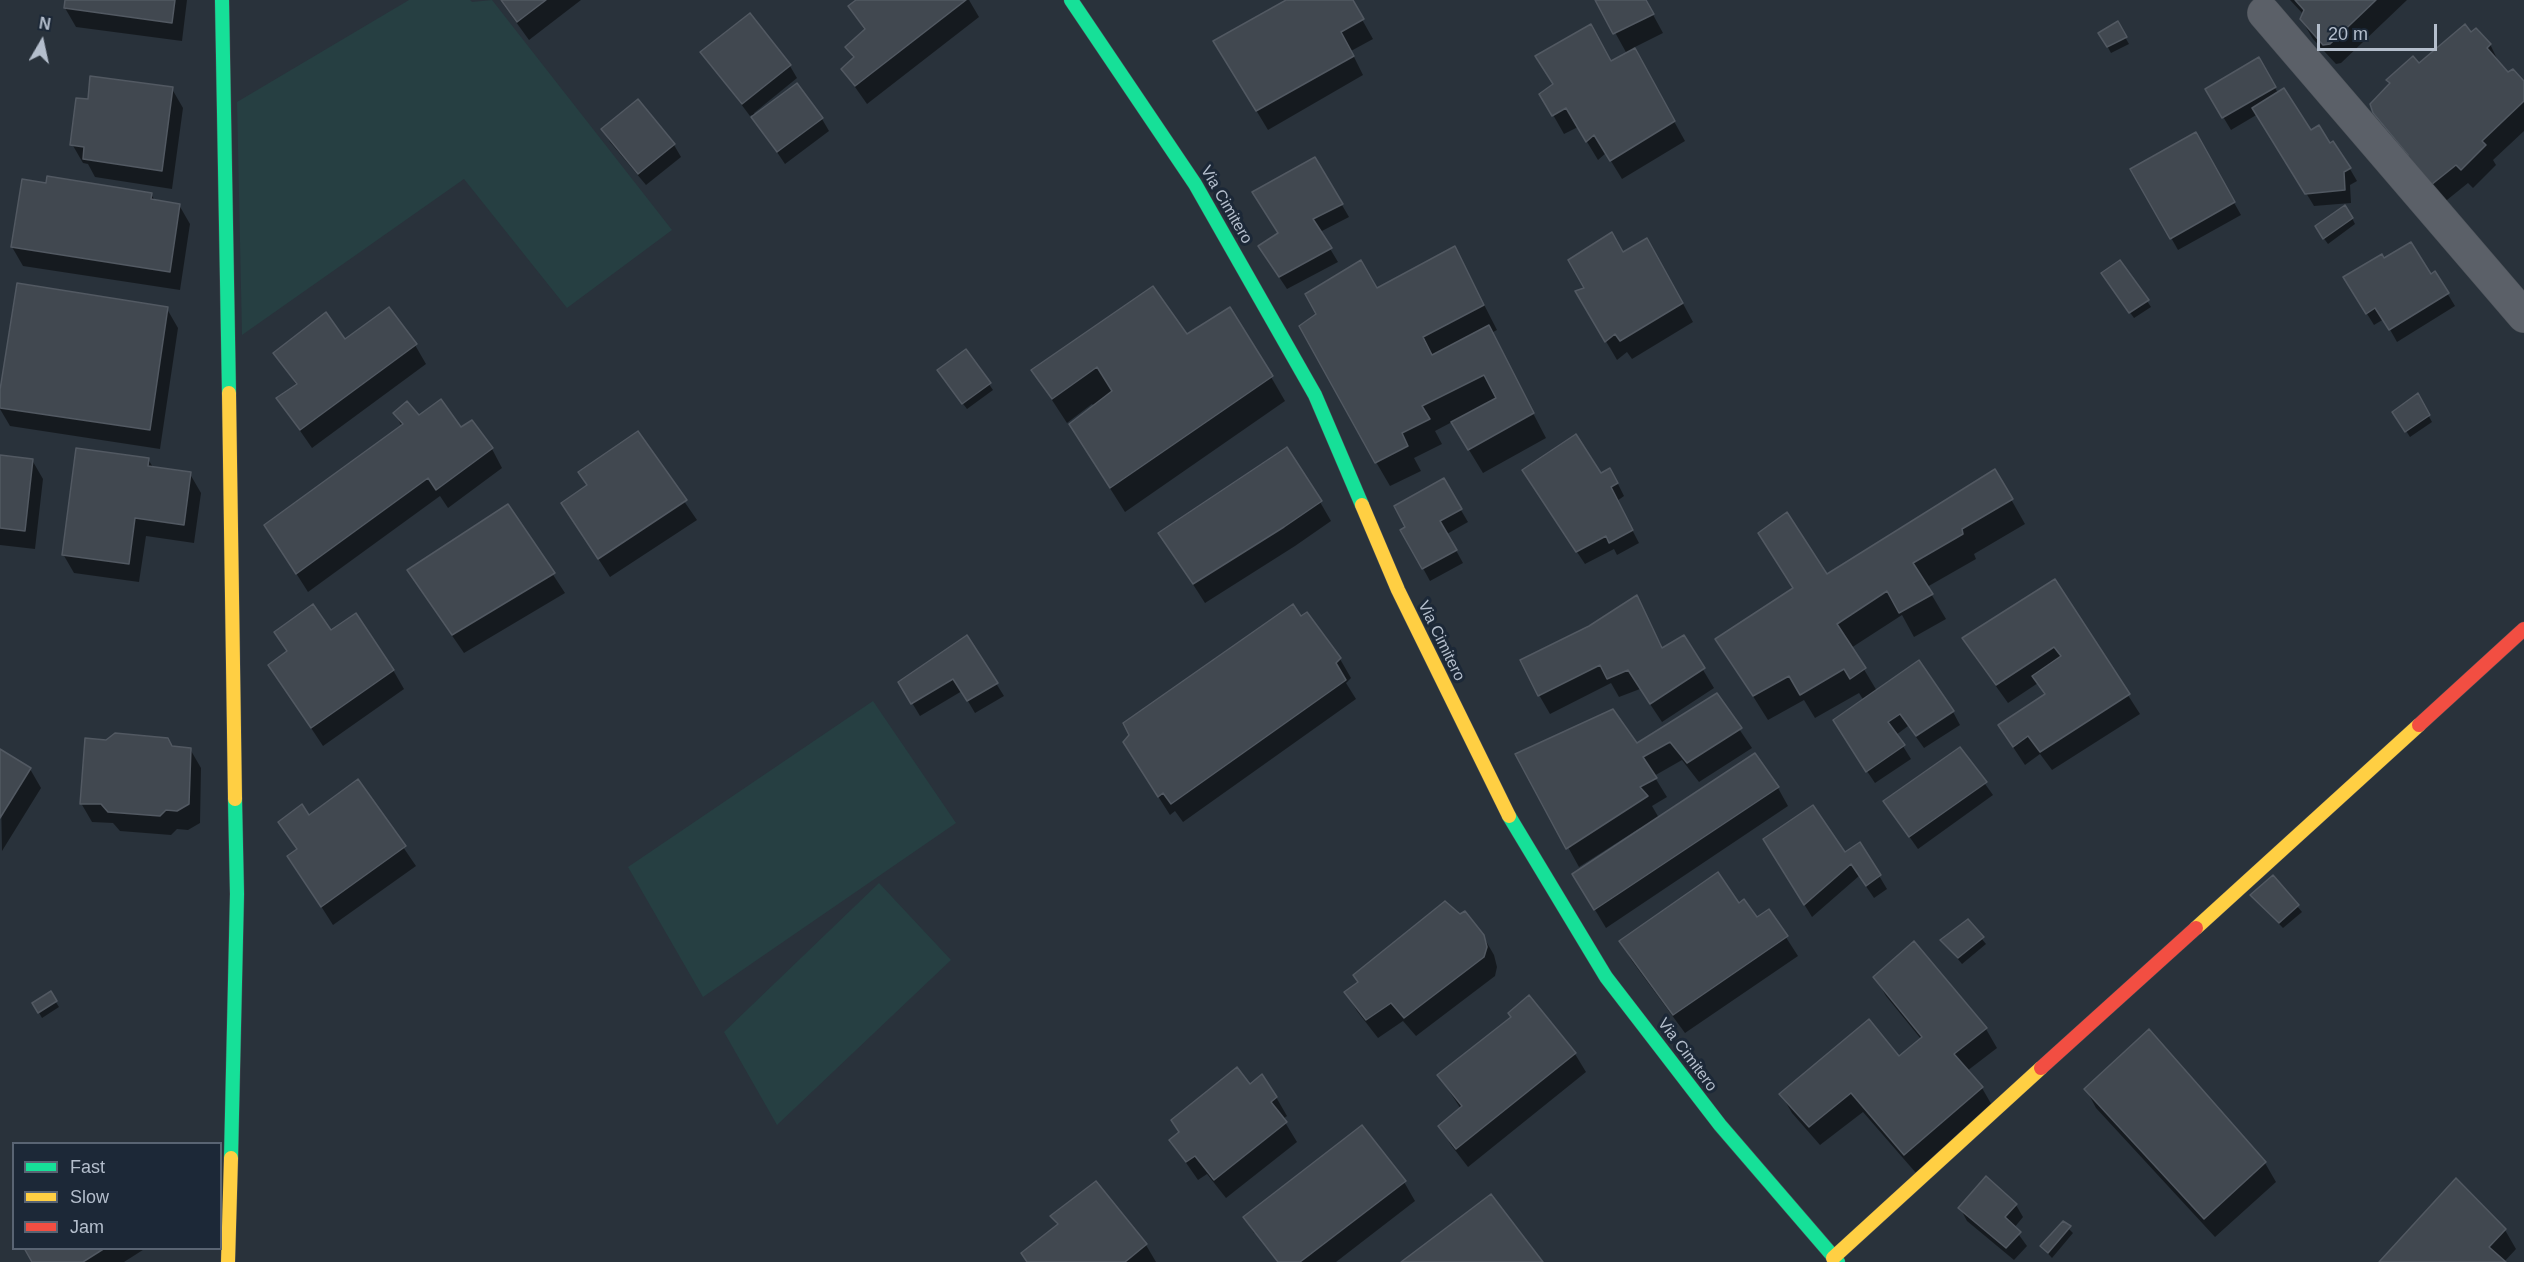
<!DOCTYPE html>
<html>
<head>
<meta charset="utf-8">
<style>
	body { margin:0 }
	#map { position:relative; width:2524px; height:1262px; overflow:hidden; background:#29323b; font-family:Arial,sans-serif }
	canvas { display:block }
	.legend { position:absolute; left:12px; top:1142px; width:210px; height:108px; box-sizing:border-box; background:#1c2837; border:2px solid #596473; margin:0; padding:8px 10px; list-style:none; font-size:18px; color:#b4becc }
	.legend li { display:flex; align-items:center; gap:12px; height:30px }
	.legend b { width:30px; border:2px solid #596473 }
	.north { position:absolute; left:12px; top:12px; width:60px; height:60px; -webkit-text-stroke:4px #1c2837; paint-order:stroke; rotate:9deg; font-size:16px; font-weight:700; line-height:24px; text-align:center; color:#b4becc }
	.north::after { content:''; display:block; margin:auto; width:21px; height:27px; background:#b4becc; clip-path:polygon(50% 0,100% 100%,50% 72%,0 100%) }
	.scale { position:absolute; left:2317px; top:24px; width:120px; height:27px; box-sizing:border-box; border:3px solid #b4becc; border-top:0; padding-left:8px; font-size:18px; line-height:21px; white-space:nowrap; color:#b4becc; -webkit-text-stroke:4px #1c2837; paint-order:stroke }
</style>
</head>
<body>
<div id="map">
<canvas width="2524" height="1262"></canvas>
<ul class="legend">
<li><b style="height:8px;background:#16e098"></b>Fast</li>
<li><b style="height:8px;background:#ffcf43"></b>Slow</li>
<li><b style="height:8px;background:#f24e42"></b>Jam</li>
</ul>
<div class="north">N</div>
<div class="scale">20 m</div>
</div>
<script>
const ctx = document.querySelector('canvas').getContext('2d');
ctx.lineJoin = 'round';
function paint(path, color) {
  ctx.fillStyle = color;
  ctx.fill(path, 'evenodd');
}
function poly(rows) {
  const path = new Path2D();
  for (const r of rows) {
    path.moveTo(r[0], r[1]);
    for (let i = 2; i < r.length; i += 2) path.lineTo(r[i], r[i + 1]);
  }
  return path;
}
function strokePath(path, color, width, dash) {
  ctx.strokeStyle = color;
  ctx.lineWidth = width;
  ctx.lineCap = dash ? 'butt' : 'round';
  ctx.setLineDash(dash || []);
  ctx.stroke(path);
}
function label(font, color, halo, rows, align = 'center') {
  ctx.font = font + ' Arial,sans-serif';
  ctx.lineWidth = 6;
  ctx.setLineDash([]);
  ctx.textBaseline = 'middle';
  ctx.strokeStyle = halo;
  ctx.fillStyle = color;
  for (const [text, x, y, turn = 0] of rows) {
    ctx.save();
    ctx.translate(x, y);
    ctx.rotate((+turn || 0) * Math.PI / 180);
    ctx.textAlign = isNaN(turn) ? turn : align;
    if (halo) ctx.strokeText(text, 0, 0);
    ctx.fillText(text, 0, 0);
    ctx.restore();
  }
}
const green = poly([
	[409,0,470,0,472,2,492,0,672,230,567,308,464,179,242,335,237,102],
	[873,701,956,823,703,997,628,867],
	[879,883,951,960,777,1125,724,1032]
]);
const shadow = poly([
	[66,0,187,0,182,41,76,27,65,8],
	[500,0,581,0,529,40],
	[858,0,969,0,979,17,867,104,843,70,854,59,847,47,865,31,850,7],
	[1289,0,1351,0,1373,39,1351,51,1363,75,1268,130,1226,60],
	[1597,0,1645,0,1663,33,1633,48,1685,141,1622,179,1606,153,1598,160,1578,127,1564,134,1552,113,1555,85,1611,63,1627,54],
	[2290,0,2407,0,2341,63,2336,64,2313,39,2301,19,2304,15],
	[2117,23,2129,44,2111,53,2100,33],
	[2471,33,2490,44,2500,65,2508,74,2524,83,2524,131,2493,160,2496,165,2473,188,2468,183,2442,204,2385,132,2374,113,2390,84,2388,80,2419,65],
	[702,52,790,66,797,78,754,113,755,115,822,119,829,131,785,164,752,115,750,116],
	[2258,59,2278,93,2310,133,2329,145,2333,143,2350,169,2357,181,2350,185,2351,203,2314,206,2258,114,2231,130,2207,90],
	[172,89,183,108,172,189,95,177,88,164,83,163,72,144,89,101],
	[603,129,674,145,681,157,646,185,610,142],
	[2195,134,2241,215,2178,250,2132,169],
	[1315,159,1349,217,1320,232,1338,262,1287,289,1267,259],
	[47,184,151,194,155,201,179,205,190,224,180,290,23,266,12,247],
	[2352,218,2355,224,2328,244,2320,233],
	[1455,248,1497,330,1491,333,1546,438,1483,473,1452,422,1435,431,1442,444,1414,458,1421,471,1390,486,1376,462,1377,290],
	[1623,254,1658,258,1693,322,1632,359,1627,352,1617,360,1577,292,1586,289],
	[2384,260,2430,276,2435,273,2455,306,2397,342,2384,319,2374,325,2352,290],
	[2106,279,2147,301,2151,307,2134,318],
	[167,309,178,328,160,449,10,426,0,409,0,400],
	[1186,336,1271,377,1285,401,1125,512,1085,449,1094,406,1092,404,1067,423,1033,371],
	[345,342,415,345,426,364,312,448,278,399,297,386,275,353],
	[966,351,993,390,967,409,942,376],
	[2418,396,2432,422,2410,437,2394,412],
	[395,413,419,417,460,429,492,449,502,468,448,508,440,496,308,592,266,526,402,427],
	[637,433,697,520,610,577,563,504,589,486],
	[0,457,32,460,43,479,35,549,0,545],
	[148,459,154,469,190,474,201,493,194,543,146,536,139,582,74,573,63,554],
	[1995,471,2025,524,1974,554,1976,559,1927,587,1946,619,1914,637,1902,615,1851,648,1877,691,1953,712,1960,725,1924,748,1908,726,1896,735,1911,759,1875,783,1842,734,1864,701,1859,693,1815,718,1804,700,1768,720,1717,639,1794,589,1760,533,1827,576],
	[1600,475,1617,482,1624,496,1617,501,1639,543,1617,555,1614,549,1585,564,1531,483],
	[1443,480,1468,522,1447,534,1463,563,1430,581,1402,530,1407,528],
	[1320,502,1331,521,1295,546,1205,603,1160,533],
	[508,506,565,593,464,653,420,589],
	[2055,581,2140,714,2052,770,2040,754,2025,765,2011,744,2045,696,2038,683,2008,703,1975,657,1964,639],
	[1637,597,1663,649,1683,637,1714,688,1662,722,1640,689,1619,697,1611,683,1550,714,1539,695,1590,628],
	[1300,618,1340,659,1351,678,1346,683,1356,699,1183,822,1175,811,1170,815,1136,762],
	[276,632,393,670,404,689,323,746,270,666,288,653],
	[967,637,1004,696,975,713,962,691,920,716,900,683],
	[1716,695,1752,748,1699,782,1682,760,1654,776,1667,797,1652,806,1659,818,1778,788,1788,806,1606,928,1574,875,1641,830,1640,828,1579,867,1517,755,1637,746],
	[171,747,190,749,201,768,200,823,188,830,177,829,171,835,120,831,113,823,92,822,81,803],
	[1960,749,1993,795,1918,849,1885,802],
	[0,750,30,769,41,788,2,851],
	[358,781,416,866,333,925,289,856,297,850,280,823,309,817],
	[1860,844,1887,889,1874,898,1859,876,1812,917,1772,852,1845,854],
	[2273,877,2302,912,2283,928,2252,896],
	[1739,905,1757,919,1769,911,1798,956,1685,1033,1632,961,1621,942],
	[1967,921,1986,944,1962,964,1942,940],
	[1483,936,1494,955,1497,967,1495,976,1416,1036,1403,1021,1378,1038,1357,1011,1346,993],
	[1875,977,1986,1029,1997,1048,1967,1071,1982,1088,1993,1107,1916,1173,1863,1112,1820,1145,1792,1113,1781,1094,1899,1058,1921,1039,1886,996],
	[50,993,59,1007,42,1018,34,1004],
	[2149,1031,2265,1163,2276,1182,2215,1237,2096,1108,2086,1089],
	[1575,1054,1586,1072,1468,1167,1451,1145,1440,1126,1461,1109,1439,1076],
	[1250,1086,1276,1097,1287,1116,1283,1119,1297,1142,1226,1198,1207,1174,1198,1180,1171,1141],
	[1404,1182,1415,1201,1336,1262,1279,1262,1257,1233,1254,1233,1245,1217],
	[1095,1183,1146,1245,1156,1262,1027,1262,1058,1226,1052,1216],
	[2016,1205,2023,1217,2014,1228,2027,1246,2014,1260,1967,1221,1960,1208],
	[2063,1223,2073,1233,2052,1258,2042,1247],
	[2505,1230,2516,1249,2504,1262,2380,1262],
	[25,1248,146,1248,124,1262,33,1262]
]);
const building = poly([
	[65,0,175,0,172,23,64,8,65,0],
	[501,0,546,0,517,22,501,0],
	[856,0,966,0,855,86,841,69,854,57,845,47,865,29,848,6,856,0],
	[1286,0,1353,0,1364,19,1341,32,1354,56,1256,111,1213,41,1286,0],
	[1595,0,1646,0,1654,14,1613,34,1595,0],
	[2295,0,2376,0,2330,44,2323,45,2300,19,2304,10,2295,0],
	[750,13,791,65,742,104,700,52,750,13],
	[2118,21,2127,37,2107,47,2098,33,2118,21],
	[1591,24,1611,61,1635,48,1675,121,1610,161,1594,135,1586,142,1566,108,1552,116,1539,94,1553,84,1535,56,1591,24],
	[2465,24,2471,32,2476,28,2491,44,2487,48,2508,72,2513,69,2524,81,2524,101,2482,141,2486,145,2461,170,2456,165,2431,185,2409,168,2408,155,2373,113,2370,104,2390,83,2386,80,2413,56,2419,63,2465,24],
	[2259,57,2276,87,2222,118,2205,89,2259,57],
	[90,76,173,87,162,171,83,159,84,147,70,145,76,98,88,99,90,76],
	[797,83,823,118,777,152,751,117,797,83],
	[2284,88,2311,130,2319,125,2330,143,2333,141,2351,168,2344,172,2345,190,2305,194,2252,108,2284,88],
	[638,99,675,144,638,174,601,129,638,99],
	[2196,132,2235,202,2170,239,2130,169,2196,132],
	[1315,157,1343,204,1313,219,1332,248,1279,277,1258,246,1278,233,1252,192,1315,157],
	[47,176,152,193,151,199,180,204,170,272,11,247,22,179,46,183,47,176],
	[2345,205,2353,218,2323,239,2315,226,2345,205],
	[1612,232,1623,252,1647,238,1683,303,1620,341,1615,334,1605,342,1575,291,1584,288,1568,260,1612,232],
	[2411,242,2431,274,2435,271,2449,293,2389,330,2375,308,2366,314,2343,277,2382,254,2384,258,2411,242],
	[1455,246,1484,305,1423,337,1432,355,1489,325,1534,413,1468,450,1451,422,1496,398,1484,375,1422,406,1430,419,1402,433,1408,446,1375,463,1299,326,1316,314,1305,294,1361,260,1377,288,1455,246],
	[2120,260,2149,300,2129,313,2101,273,2120,260],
	[17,283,168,307,150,430,0,408,0,390,17,283],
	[1153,286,1187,334,1230,307,1273,376,1110,488,1069,424,1112,391,1097,367,1052,399,1031,370,1153,286],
	[389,307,417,344,300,430,276,398,297,384,273,353,326,312,345,339,389,307],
	[966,349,991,383,962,404,937,370,966,349],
	[2418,393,2430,415,2405,432,2392,412,2418,393],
	[441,399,461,427,472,420,493,448,436,490,428,478,296,574,264,525,403,424,393,413,407,401,419,415,441,399],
	[638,431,687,500,598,559,561,503,587,485,578,472,638,431],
	[1576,434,1601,473,1610,468,1618,483,1611,487,1633,530,1609,543,1606,536,1576,552,1522,470,1576,434],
	[1287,447,1322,501,1284,527,1193,584,1158,533,1287,447],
	[76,448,149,458,148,466,191,472,184,525,135,518,129,564,62,555,76,448],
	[0,455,33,459,25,531,0,528,0,455],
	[1995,469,2013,499,1962,529,1963,534,1913,563,1933,594,1899,613,1887,591,1837,624,1866,668,1850,679,1844,669,1800,695,1789,676,1753,696,1715,639,1793,588,1758,533,1787,512,1827,574,1995,469],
	[1444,478,1462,509,1440,521,1457,550,1422,569,1400,530,1405,527,1394,506,1444,478],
	[508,504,555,573,452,635,407,570,508,504],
	[2055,579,2130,694,2040,752,2028,736,2013,747,1998,725,2045,694,2032,676,2061,656,2054,647,1996,685,1962,638,2055,579],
	[1637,595,1662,648,1684,635,1705,668,1650,704,1628,670,1607,679,1600,665,1538,696,1520,660,1589,626,1637,595],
	[313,604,331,630,356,613,394,670,311,728,268,665,287,651,274,632,313,604],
	[1293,604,1301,616,1307,612,1341,658,1336,663,1346,680,1171,804,1163,793,1158,797,1123,742,1129,735,1123,723,1293,604],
	[967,635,998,683,967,701,953,679,911,704,898,682,967,635],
	[1919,660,1954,711,1916,736,1900,714,1888,722,1905,745,1866,772,1833,720,1919,660],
	[1717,693,1742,728,1687,763,1670,742,1643,757,1657,778,1640,787,1648,796,1566,849,1515,754,1613,709,1637,743,1717,693],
	[115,733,168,738,172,746,191,748,189,804,177,811,166,810,160,816,108,812,101,804,80,804,85,738,106,740,115,733],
	[1960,747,1987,782,1909,837,1883,801,1960,747],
	[0,749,31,768,0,818,0,749],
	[1755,753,1779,787,1594,910,1572,874,1755,753],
	[358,779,406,846,321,907,287,856,297,849,278,822,302,804,309,815,358,779],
	[1813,805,1845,852,1860,842,1881,875,1866,886,1851,864,1804,905,1763,839,1813,805],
	[1718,872,1739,903,1744,899,1757,917,1769,909,1788,936,1673,1015,1619,941,1718,872],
	[2273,875,2299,905,2279,923,2250,895,2273,875],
	[1445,901,1460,914,1465,911,1484,935,1487,947,1484,957,1404,1018,1391,1003,1366,1020,1344,992,1358,982,1353,975,1445,901],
	[1968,919,1984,937,1958,958,1940,940,1968,919],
	[1914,941,1987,1028,1954,1054,1983,1087,1904,1155,1851,1093,1809,1127,1779,1094,1869,1019,1899,1056,1922,1037,1873,977,1914,941],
	[51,991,57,1001,38,1013,32,1003,51,991],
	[1529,995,1576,1053,1456,1149,1438,1126,1462,1106,1437,1075,1511,1017,1508,1013,1529,995],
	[2149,1029,2266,1162,2204,1219,2084,1089,2149,1029],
	[1237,1067,1250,1084,1262,1074,1277,1097,1271,1102,1287,1122,1214,1180,1195,1156,1186,1162,1169,1140,1179,1132,1171,1120,1237,1067],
	[1362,1125,1406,1181,1300,1262,1278,1262,1243,1217,1362,1125],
	[1986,1176,2017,1204,2005,1217,2021,1232,2006,1248,1958,1208,1986,1176],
	[2456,1178,2506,1229,2489,1247,2506,1262,2379,1262,2456,1178],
	[1096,1181,1147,1244,1125,1262,1027,1262,1021,1253,1058,1224,1050,1216,1096,1181],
	[1491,1194,1543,1262,1401,1262,1491,1194],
	[2063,1221,2071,1226,2048,1253,2040,1246,2063,1221],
	[24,1248,105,1248,83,1262,32,1262,24,1248]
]);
const street = poly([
	[2264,13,2524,316]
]);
const fast = poly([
	[222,0,229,393],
	[1071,0,1195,184,1315,395,1362,505],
	[1509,816,1606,977,1720,1125,1838,1262],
	[231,1158,237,894,235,799]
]);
const slow = poly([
	[229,393,235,799],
	[1362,505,1398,590,1509,816],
	[2196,928,2419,725],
	[1833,1258,2041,1068],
	[228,1262,231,1158]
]);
const jam = poly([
	[2419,725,2524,629],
	[2041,1068,2196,928]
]);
const streetNames = [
	["Via Cimitero",1226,205,60],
	["Via Cimitero",1441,641,64],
	["Via Cimitero",1687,1055,53]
];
paint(green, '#263f42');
paint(shadow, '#0007');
paint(building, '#414850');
strokePath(building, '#525962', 1.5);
strokePath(street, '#484e55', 34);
strokePath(fast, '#484e55', 15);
strokePath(slow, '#484e55', 15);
strokePath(jam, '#484e55', 15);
strokePath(street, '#5b6068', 33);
strokePath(fast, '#16e098', 14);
strokePath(slow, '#ffcf43', 14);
strokePath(jam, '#f24e42', 14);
label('16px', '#b4becc', '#1c2837', streetNames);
</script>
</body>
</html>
